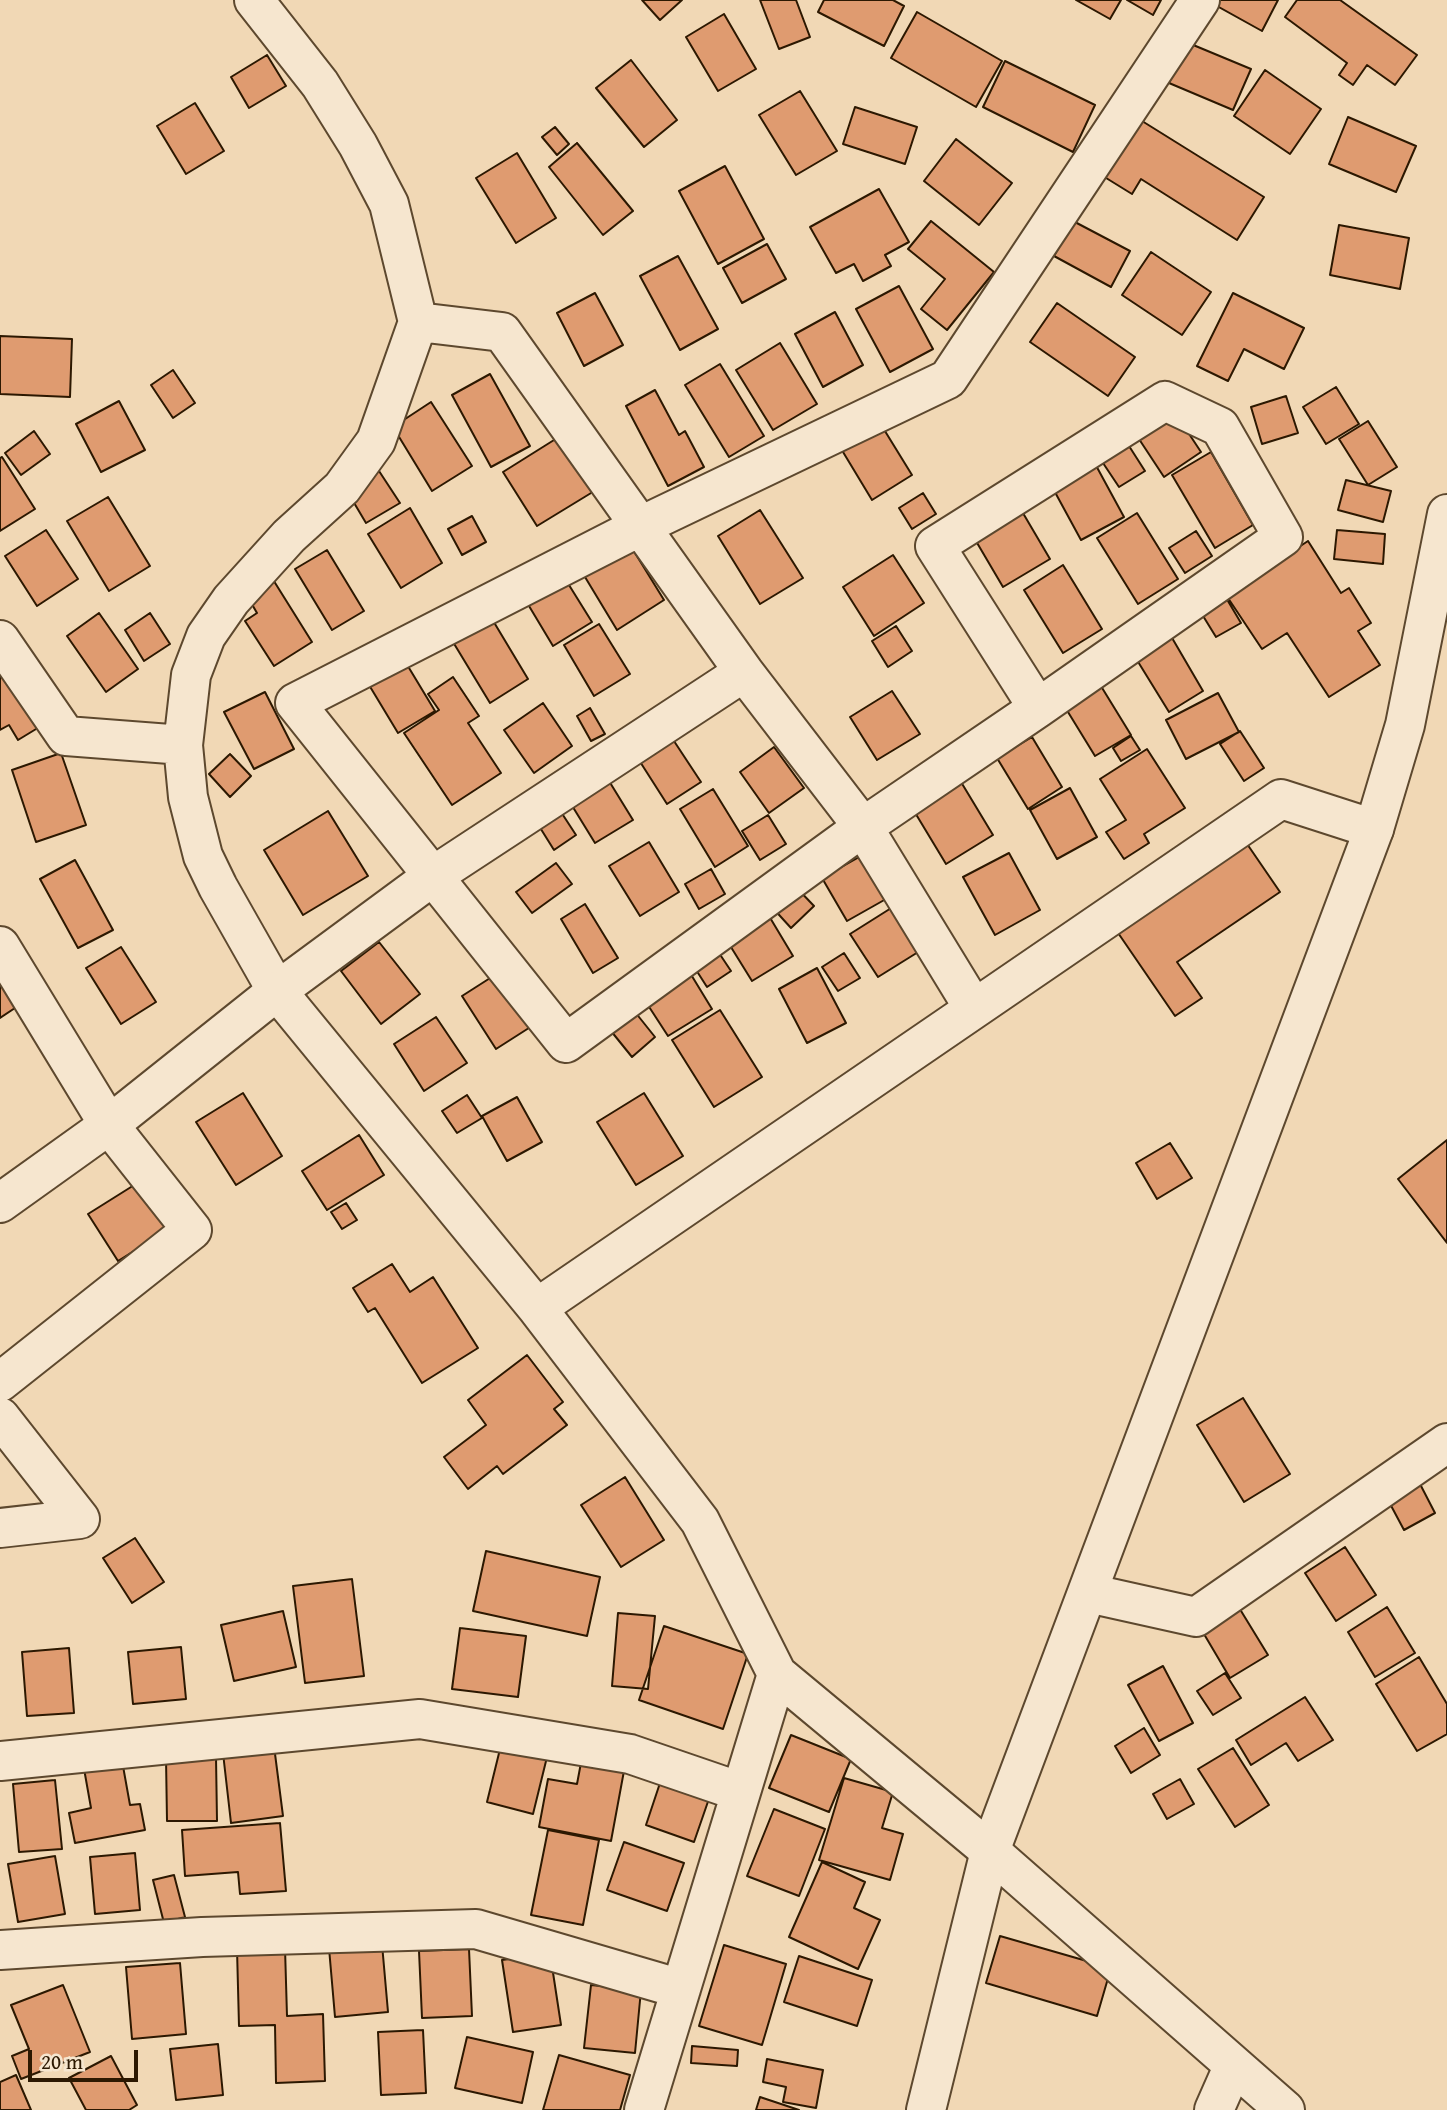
<!DOCTYPE html>
<html>
<head>
<meta charset="utf-8">
<style>
	body { margin:0 }
	#map { position:relative; width:1447px; height:2110px; overflow:hidden; background:#f1d8b5; font-family:"Gentium Book Plus",serif }
	canvas { display:block }
	.scale { position:absolute; left:28px; top:2050px; width:110px; height:32px; box-sizing:border-box; border:4px solid #2c1801; border-top:0; padding-left:9px; font-size:21px; line-height:24px; white-space:nowrap; color:#2c1801; -webkit-text-stroke:5px #f6e6cf; paint-order:stroke }
</style>
</head>
<body>
<div id="map">
<canvas width="1447" height="2110"></canvas>
<div class="scale">20 m</div>
</div>
<script>
const ctx = document.querySelector('canvas').getContext('2d');
ctx.lineJoin = 'round';
function paint(path, color) {
  ctx.fillStyle = color;
  ctx.fill(path, 'evenodd');
}
function poly(rows) {
  const path = new Path2D();
  for (const r of rows) {
    path.moveTo(r[0], r[1]);
    for (let i = 2; i < r.length; i += 2) path.lineTo(r[i], r[i + 1]);
  }
  return path;
}
function strokePath(path, color, width, dash) {
  ctx.strokeStyle = color;
  ctx.lineWidth = width;
  ctx.lineCap = dash ? 'butt' : 'round';
  ctx.setLineDash(dash || []);
  ctx.stroke(path);
}
const building = poly([
	[642,0,682,0,660,20,642,0],
	[760,0,796,0,810,37,779,49,760,0],
	[824,0,893,0,904,6,884,46,818,12,824,0],
	[1076,0,1121,0,1110,19,1076,0],
	[1127,0,1161,0,1153,15,1127,0],
	[1206,0,1278,0,1262,31,1206,0],
	[1297,0,1340,0,1417,55,1395,85,1367,65,1353,85,1339,75,1347,63,1285,17,1297,0],
	[917,12,1002,61,976,107,891,58,917,12],
	[724,14,756,69,718,91,686,37,724,14],
	[1186,42,1251,69,1233,110,1169,83,1186,42],
	[267,55,286,86,249,108,231,77,267,55],
	[631,60,677,120,644,147,596,88,631,60],
	[1005,61,1095,105,1073,152,983,107,1005,61],
	[1265,70,1321,109,1290,154,1234,116,1265,70],
	[800,91,837,151,796,175,759,115,800,91],
	[195,103,224,151,186,174,157,126,195,103],
	[855,107,917,127,905,164,843,144,855,107],
	[1134,116,1264,197,1237,240,1141,179,1132,194,1098,173,1134,116],
	[1348,117,1416,146,1396,192,1329,164,1348,117],
	[555,127,569,144,557,155,542,137,555,127],
	[956,139,1012,183,979,225,924,181,956,139],
	[577,143,633,211,603,235,549,167,577,143],
	[517,153,556,218,516,243,476,178,517,153],
	[725,166,764,239,718,264,679,191,725,166],
	[879,189,909,242,885,255,891,266,863,281,854,264,836,273,810,227,879,189],
	[931,221,994,272,947,330,921,309,945,279,908,249,931,221],
	[1073,221,1130,251,1111,287,1054,256,1073,221],
	[1339,225,1409,238,1400,289,1330,275,1339,225],
	[767,244,786,279,742,303,723,268,767,244],
	[1151,252,1211,292,1182,335,1122,295,1151,252],
	[678,256,718,329,680,350,640,276,678,256],
	[899,286,933,349,890,372,856,309,899,286],
	[595,293,623,345,584,366,557,313,595,293],
	[1233,293,1304,328,1284,369,1244,349,1228,381,1197,366,1233,293],
	[1057,303,1135,357,1108,396,1030,342,1057,303],
	[835,312,863,365,823,387,795,334,835,312],
	[0,336,72,339,70,397,0,394,0,336],
	[780,343,817,404,773,430,736,370,780,343],
	[720,364,764,436,729,457,685,385,720,364],
	[173,370,195,403,173,418,151,385,173,370],
	[490,374,530,446,491,467,452,395,490,374],
	[1336,387,1359,424,1326,444,1303,407,1336,387],
	[655,390,679,435,685,431,704,467,668,486,626,406,655,390],
	[1286,396,1298,433,1262,444,1251,407,1286,396],
	[119,401,145,450,101,472,76,424,119,401],
	[431,402,472,466,432,491,393,427,431,402],
	[1174,411,1201,452,1164,477,1137,436,1174,411],
	[1368,421,1397,467,1368,485,1339,439,1368,421],
	[880,423,912,475,872,500,840,447,880,423],
	[34,431,50,454,21,475,5,453,34,431],
	[562,435,596,490,537,526,503,472,562,435],
	[1129,446,1145,471,1119,487,1103,463,1129,446],
	[1211,452,1253,525,1215,548,1172,475,1211,452],
	[2,457,35,509,0,531,0,458,2,457],
	[1093,460,1124,517,1081,540,1050,483,1093,460],
	[379,471,400,503,366,523,347,491,379,471],
	[1346,480,1391,491,1383,522,1338,510,1346,480],
	[923,493,936,514,912,529,899,508,923,493],
	[108,497,150,566,109,591,67,521,108,497],
	[410,508,442,563,401,588,368,534,410,508],
	[1020,508,1050,559,1003,587,973,536,1020,508],
	[760,510,803,578,760,604,718,536,760,510],
	[1137,513,1178,579,1138,604,1097,538,1137,513],
	[472,516,486,542,462,555,448,529,472,516],
	[46,530,78,579,37,606,5,556,46,530],
	[1337,530,1385,534,1383,564,1334,559,1337,530],
	[1196,531,1212,556,1185,573,1169,548,1196,531],
	[1308,541,1341,593,1349,588,1371,623,1358,631,1380,665,1329,697,1287,633,1262,649,1226,595,1308,541],
	[632,548,664,600,617,630,585,577,632,548],
	[327,550,364,611,332,630,295,569,327,550],
	[893,555,924,603,874,636,843,587,893,555],
	[1063,565,1102,629,1063,653,1024,590,1063,565],
	[564,577,592,622,553,646,526,601,564,577],
	[272,578,312,642,274,666,245,621,257,613,246,594,272,578],
	[1225,596,1241,623,1216,637,1200,611,1225,596],
	[99,613,138,669,106,692,67,636,99,613],
	[150,613,170,644,144,661,125,630,150,613],
	[492,619,528,679,490,703,453,642,492,619],
	[599,624,630,674,594,696,564,645,599,624],
	[896,626,912,651,888,667,872,641,896,626],
	[1168,631,1203,691,1169,712,1132,652,1168,631],
	[0,658,41,726,18,740,9,725,0,730,0,658],
	[403,658,435,711,398,733,366,680,403,658],
	[453,677,479,716,468,723,501,773,452,805,404,733,439,710,428,694,453,677],
	[1096,678,1131,735,1095,756,1060,699,1096,678],
	[892,691,920,734,877,760,850,717,892,691],
	[265,692,294,749,254,769,224,712,265,692],
	[1218,693,1239,732,1186,759,1166,720,1218,693],
	[543,703,572,746,534,773,504,730,543,703],
	[590,708,605,734,591,741,577,716,590,708],
	[1240,731,1264,768,1244,781,1220,744,1240,731],
	[670,735,701,782,667,804,637,757,670,735],
	[1131,736,1140,750,1121,761,1113,748,1131,736],
	[1032,737,1062,787,1028,809,997,758,1032,737],
	[774,747,804,788,769,813,740,772,774,747],
	[1147,749,1185,808,1144,834,1149,843,1124,859,1106,832,1126,820,1100,779,1147,749],
	[61,753,86,825,36,842,12,770,61,753],
	[230,754,251,776,230,797,209,774,230,754],
	[958,777,993,835,946,864,911,806,958,777],
	[609,781,633,820,595,843,571,804,609,781],
	[1070,788,1097,837,1057,859,1030,810,1070,788],
	[713,789,748,846,715,867,680,809,713,789],
	[328,811,368,876,303,915,264,850,328,811],
	[561,812,576,835,554,850,539,826,561,812],
	[768,815,786,844,760,860,742,831,768,815],
	[1243,838,1280,892,1177,962,1202,998,1175,1016,1114,927,1243,838],
	[649,842,679,892,640,916,609,866,649,842],
	[1009,853,1040,910,995,935,963,877,1009,853],
	[861,856,886,899,847,921,822,878,861,856],
	[75,860,113,930,78,948,40,879,75,860],
	[556,863,572,884,532,913,516,892,556,863],
	[711,869,725,894,699,909,685,884,711,869],
	[794,885,814,906,791,928,771,906,794,885],
	[585,904,618,958,593,973,561,919,585,904],
	[896,905,923,949,878,977,850,934,896,905],
	[763,906,793,956,752,981,721,931,763,906],
	[379,942,420,994,381,1024,341,971,379,942],
	[121,947,156,1002,121,1024,86,968,121,947],
	[715,947,731,971,707,987,691,962,715,947],
	[844,953,860,978,838,991,822,967,844,953],
	[687,968,712,1009,668,1036,642,996,687,968],
	[817,968,846,1023,807,1043,779,989,817,968],
	[498,973,532,1026,496,1049,462,996,498,973],
	[0,978,18,1006,0,1018,0,978],
	[720,1010,762,1077,714,1107,672,1040,720,1010],
	[635,1012,655,1037,632,1057,611,1031,635,1012],
	[436,1017,467,1063,424,1091,394,1044,436,1017],
	[243,1093,282,1156,236,1185,196,1122,243,1093],
	[644,1093,683,1156,636,1185,597,1122,644,1093],
	[467,1095,482,1118,457,1133,442,1111,467,1095],
	[517,1097,542,1142,507,1161,482,1116,517,1097],
	[359,1135,384,1175,327,1210,302,1171,359,1135],
	[1447,1140,1447,1243,1398,1179,1447,1140],
	[1170,1143,1192,1178,1157,1199,1136,1163,1170,1143],
	[139,1182,169,1229,118,1261,88,1214,139,1182],
	[346,1203,357,1220,342,1229,331,1212,346,1203],
	[392,1264,410,1292,433,1277,478,1348,422,1383,375,1308,368,1312,353,1288,392,1264],
	[527,1355,563,1402,554,1409,567,1425,503,1474,497,1466,468,1489,444,1457,486,1425,468,1400,527,1355],
	[1243,1398,1290,1474,1244,1502,1197,1425,1243,1398],
	[625,1477,664,1540,621,1567,581,1505,625,1477],
	[1420,1484,1435,1513,1404,1530,1388,1500,1420,1484],
	[135,1538,164,1582,132,1603,103,1558,135,1538],
	[1345,1547,1376,1595,1336,1621,1305,1573,1345,1547],
	[486,1551,600,1577,587,1636,473,1611,486,1551],
	[352,1579,364,1676,305,1683,293,1586,352,1579],
	[1238,1606,1268,1655,1230,1678,1201,1629,1238,1606],
	[1387,1607,1415,1653,1375,1677,1348,1632,1387,1607],
	[283,1611,296,1667,234,1681,221,1625,283,1611],
	[618,1613,655,1616,648,1689,612,1686,618,1613],
	[664,1626,748,1654,723,1729,639,1700,664,1626],
	[460,1628,526,1636,518,1697,452,1689,460,1628],
	[181,1647,186,1699,133,1704,128,1652,181,1647],
	[69,1648,74,1713,27,1716,22,1652,69,1648],
	[1419,1657,1447,1704,1447,1734,1417,1751,1376,1684,1419,1657],
	[1163,1666,1193,1723,1159,1741,1128,1685,1163,1666],
	[1225,1673,1241,1698,1213,1715,1197,1691,1225,1673],
	[1305,1697,1333,1740,1298,1761,1286,1743,1251,1765,1236,1740,1305,1697],
	[1144,1728,1160,1755,1131,1773,1115,1746,1144,1728],
	[791,1735,851,1759,829,1812,769,1788,791,1735],
	[501,1745,547,1757,533,1814,487,1802,501,1745],
	[274,1746,283,1816,231,1823,223,1753,274,1746],
	[1233,1748,1269,1805,1235,1827,1198,1769,1233,1748],
	[583,1752,626,1760,611,1841,539,1827,548,1779,577,1784,583,1752],
	[121,1755,130,1805,140,1804,145,1830,75,1843,69,1813,91,1808,83,1763,121,1755],
	[216,1757,217,1821,167,1821,166,1758,216,1757],
	[663,1774,712,1790,694,1842,646,1825,663,1774],
	[844,1778,893,1792,882,1828,903,1834,890,1880,819,1860,844,1778],
	[1180,1779,1194,1804,1167,1819,1153,1794,1180,1779],
	[55,1780,62,1849,19,1852,13,1784,55,1780],
	[774,1809,825,1829,799,1896,747,1876,774,1809],
	[280,1823,286,1891,240,1894,238,1872,185,1876,182,1830,280,1823],
	[548,1830,599,1840,583,1925,531,1915,548,1830],
	[624,1842,684,1863,667,1911,607,1890,624,1842],
	[135,1853,140,1910,95,1914,90,1857,135,1853],
	[55,1856,65,1914,18,1922,8,1864,55,1856],
	[822,1862,865,1882,854,1908,880,1920,858,1969,789,1937,822,1862],
	[174,1875,185,1917,164,1923,153,1880,174,1875],
	[1000,1936,1111,1968,1097,2016,986,1983,1000,1936],
	[382,1944,388,2012,335,2017,329,1948,382,1944],
	[724,1945,786,1964,762,2045,699,2026,724,1945],
	[285,1948,287,2016,323,2014,325,2081,276,2083,275,2025,239,2026,237,1949,285,1948],
	[469,1949,472,2016,422,2018,419,1951,469,1949],
	[550,1953,561,2025,513,2032,502,1960,550,1953],
	[799,1956,872,1980,857,2026,784,2002,799,1956],
	[180,1963,186,2034,132,2039,126,1967,180,1963],
	[63,1985,90,2052,21,2079,12,2056,29,2049,11,2005,63,1985],
	[591,1985,641,1990,635,2053,584,2048,591,1985],
	[423,2030,426,2093,381,2095,378,2032,423,2030],
	[467,2037,533,2052,522,2103,455,2088,467,2037],
	[218,2044,223,2095,176,2100,170,2049,218,2044],
	[692,2046,738,2050,737,2066,691,2063,692,2046],
	[559,2055,630,2075,620,2110,543,2110,559,2055],
	[111,2056,137,2105,129,2110,86,2110,69,2078,111,2056],
	[767,2059,823,2070,816,2108,783,2102,786,2087,763,2082,767,2059],
	[16,2075,31,2110,0,2110,0,2082,16,2075],
	[760,2097,799,2110,756,2110,760,2097]
]);
const minor = poly([
	[254,0,320,84,358,145,389,204,418,322,376,441,342,488,289,536,231,600,206,636,191,675,183,745,188,797,203,856,218,887,277,991,537,1308,700,1521,777,1674,990,1851,1285,2110],
	[418,322,502,332,744,672,863,827,973,1007],
	[0,640,66,736,183,745],
	[1038,708,935,546,1165,401,1220,427,1283,537,1038,708,863,827,566,1043,295,703,643,525,948,379,1200,0],
	[0,946,109,1125,192,1230,0,1382],
	[277,991,433,876,744,672],
	[537,1308,1281,799,1374,829],
	[0,1417,80,1519,0,1528],
	[1088,1593,1196,1617,1447,1443],
	[0,1761,420,1719,630,1754,741,1792],
	[0,1950,202,1937,476,1929,681,1989],
	[644,2110,777,1674],
	[1214,2110,1233,2067]
]);
const tertiary = poly([
	[0,1203,109,1125,277,991],
	[926,2110,990,1851,1374,829,1405,725,1447,514]
]);
paint(building, '#df9b70');
strokePath(building, '#2c1801', 2);
strokePath(minor, '#5d482e', 42);
strokePath(tertiary, '#5d482e', 42);
strokePath(minor, '#f6e6cf', 38);
strokePath(tertiary, '#f6e6cf', 38);
</script>
</body>
</html>
